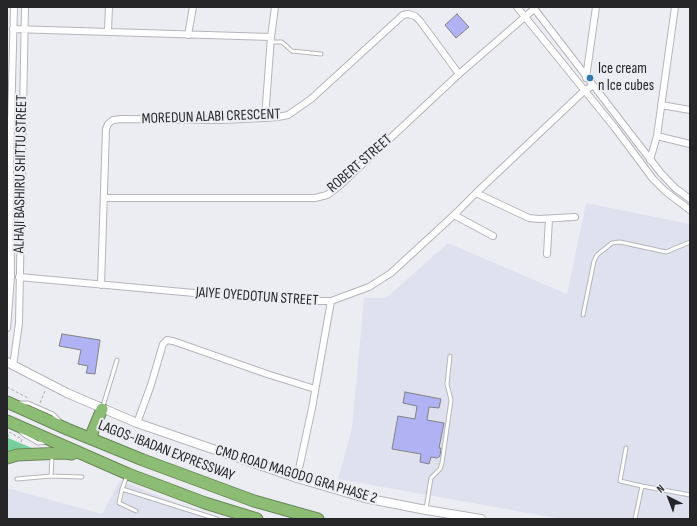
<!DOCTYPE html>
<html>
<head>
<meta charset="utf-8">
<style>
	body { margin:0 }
	#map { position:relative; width:697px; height:526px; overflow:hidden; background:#ecedf2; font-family:"Sofia Sans Condensed",sans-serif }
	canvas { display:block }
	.frame { position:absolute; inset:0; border:8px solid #262628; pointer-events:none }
	.north { position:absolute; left:649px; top:478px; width:40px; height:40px; -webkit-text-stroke:3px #ecedf2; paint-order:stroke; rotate:318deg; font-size:11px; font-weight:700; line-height:16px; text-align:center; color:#262628 }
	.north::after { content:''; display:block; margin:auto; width:14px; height:18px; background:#262628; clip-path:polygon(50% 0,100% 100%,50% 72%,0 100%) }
</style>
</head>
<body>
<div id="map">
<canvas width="697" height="526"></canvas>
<div class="frame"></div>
<div class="north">N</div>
</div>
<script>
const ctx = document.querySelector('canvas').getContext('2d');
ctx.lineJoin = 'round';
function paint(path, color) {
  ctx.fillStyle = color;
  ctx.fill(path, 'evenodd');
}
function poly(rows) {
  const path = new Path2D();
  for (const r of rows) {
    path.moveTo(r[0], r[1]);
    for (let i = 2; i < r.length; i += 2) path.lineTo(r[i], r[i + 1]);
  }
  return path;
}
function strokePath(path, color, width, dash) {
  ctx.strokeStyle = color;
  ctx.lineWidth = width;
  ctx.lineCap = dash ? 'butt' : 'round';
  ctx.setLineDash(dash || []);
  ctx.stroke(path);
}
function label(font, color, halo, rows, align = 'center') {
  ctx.font = font + ' "Sofia Sans Condensed",sans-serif';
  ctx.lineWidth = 4;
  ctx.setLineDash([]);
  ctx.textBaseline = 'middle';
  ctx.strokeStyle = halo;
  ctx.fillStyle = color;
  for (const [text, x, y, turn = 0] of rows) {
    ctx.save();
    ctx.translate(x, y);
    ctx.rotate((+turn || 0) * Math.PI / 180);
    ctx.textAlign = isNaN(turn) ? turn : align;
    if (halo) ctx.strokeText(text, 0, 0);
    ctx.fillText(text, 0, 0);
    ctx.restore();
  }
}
const built = poly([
	[586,203,690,224,690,519,562,519,338,479,352,428,364,298,386,298,448,243,567,294],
	[120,480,214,519,7,519,7,488,102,514]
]);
const green = poly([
	[7,434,9,435,8,438,32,448,35,451,12,453,7,450]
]);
const building = poly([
	[457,14,469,27,456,38,445,25,457,14],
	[62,334,100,340,95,374,86,373,88,366,78,364,81,350,59,346,62,334],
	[405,392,441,399,439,408,429,407,427,420,444,423,439,448,441,448,440,456,437,458,431,457,429,464,420,462,421,454,392,449,398,416,415,419,417,406,403,403,405,392]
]);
const path = poly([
	[7,387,28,398],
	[40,403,45,391],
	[9,432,22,439,19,447],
	[7,445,13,447]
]);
const service = poly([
	[270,42,282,42,292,51,321,54],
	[583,315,594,261,597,255,612,243,620,242,666,252,690,242],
	[19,403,28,403,53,414,59,420],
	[103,406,117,360],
	[20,431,24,435,38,443,45,442],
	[626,448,620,481,642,486,635,519],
	[51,476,52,456],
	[127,476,122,489,217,519],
	[17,479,51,476,82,477],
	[642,486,690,495],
	[122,489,119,503,136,511],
	[426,509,431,478,440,469,442,463,451,400,447,384,450,356]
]);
const minor = poly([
	[517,7,615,128,653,179,665,191,690,210],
	[533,7,660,172,675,188,690,199],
	[13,29,271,37],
	[108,31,109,7],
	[188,35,193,7],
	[586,78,596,7],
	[661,105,690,110],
	[265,118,271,37,275,7],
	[657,136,690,144],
	[650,160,657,136,675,7],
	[476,193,529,218,539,219,575,217],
	[104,198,315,198,327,195,338,187,459,74,534,9],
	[454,215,493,236],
	[547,254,549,219],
	[19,277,227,296,315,301,331,301,369,287,391,273,454,215,476,193,584,91,592,86],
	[101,285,106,129,108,124,113,120,122,119,222,120,265,118,278,117,288,115,311,99,403,15,408,14,415,16,420,21,459,74],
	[7,328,11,277,10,161,14,7],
	[13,366,19,323,25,7],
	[137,423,151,385,163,344,167,340,173,341,267,374,315,389],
	[297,478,312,408,331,301]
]);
const tertiary = poly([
	[7,362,67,393,137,423,297,478,365,498,426,510,481,519]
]);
const motorway = poly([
	[7,402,67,429,143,460,254,501,318,519],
	[7,421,128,474,205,503,257,519],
	[90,438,102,409],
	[7,458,17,455,63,453,72,454]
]);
const markers = [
	[590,78,4,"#2f79ac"]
];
const poiNames = [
	["Ice cream",598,69],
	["n Ice cubes",598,86]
];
const streetNames = [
	["MOREDUN ALABI CRESCENT",211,117,-2],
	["ROBERT STREET",360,164,-41],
	["ALHAJI BASHIRU SHITTU STREET",21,174,-89],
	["JAIYE OYEDOTUN STREET",257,297,4],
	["LAGOS-IBADAN EXPRESSWAY",166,451,21],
	["CMD ROAD MAGODO GRA PHASE 2",296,475,17]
];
paint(built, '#e0e1ee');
paint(green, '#76d09d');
paint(building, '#b0b2f4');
strokePath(building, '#818286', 1);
strokePath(service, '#b5b5ba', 5);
strokePath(minor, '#b5b5ba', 8);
strokePath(tertiary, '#b5b5ba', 10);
strokePath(motorway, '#698859', 13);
strokePath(path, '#a9aaae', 1, [3, 2]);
strokePath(service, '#fff', 3);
strokePath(minor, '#fff', 6);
strokePath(tertiary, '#fff', 8);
strokePath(motorway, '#8dbc74', 11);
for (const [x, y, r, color] of markers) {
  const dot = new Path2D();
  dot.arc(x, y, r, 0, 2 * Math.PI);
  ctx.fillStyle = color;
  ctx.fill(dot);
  strokePath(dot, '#ecedf2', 1.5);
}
label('15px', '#262628', '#ecedf2', poiNames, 'left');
label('15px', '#262628', '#ecedf2', streetNames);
</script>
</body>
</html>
